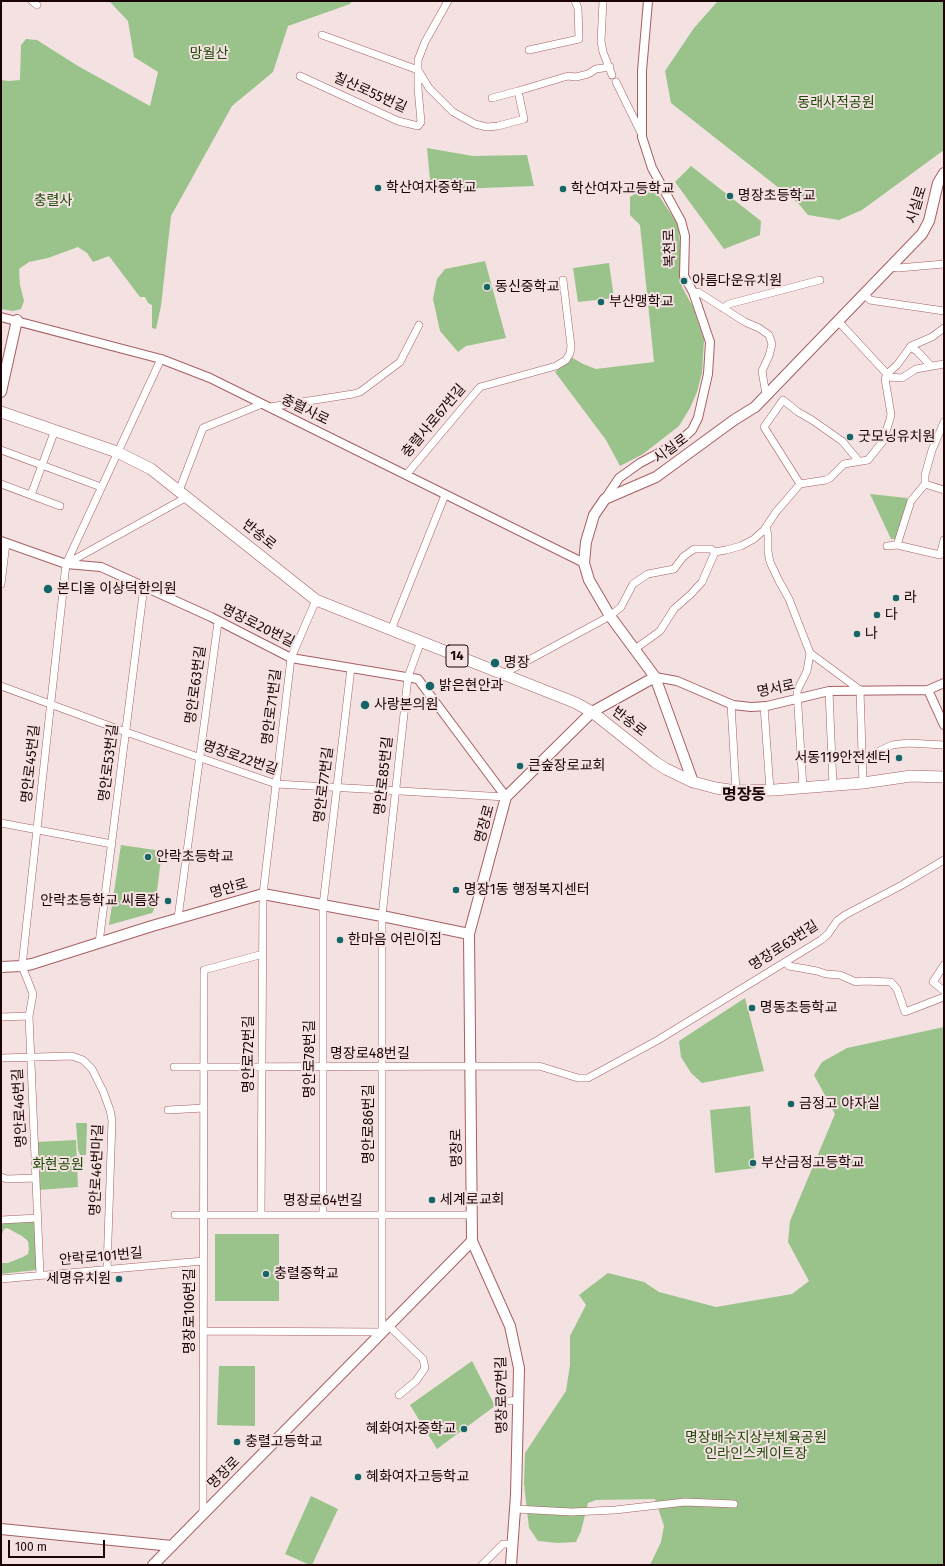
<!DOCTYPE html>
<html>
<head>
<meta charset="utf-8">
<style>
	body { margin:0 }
	#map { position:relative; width:945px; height:1566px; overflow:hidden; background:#f3e2e1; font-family:"Fira Sans",sans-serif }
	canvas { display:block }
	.frame { position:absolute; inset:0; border:2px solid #1c0305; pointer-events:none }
	.scale { position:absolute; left:8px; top:1540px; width:97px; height:18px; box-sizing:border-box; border:2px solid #1c0305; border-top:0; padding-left:5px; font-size:12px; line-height:14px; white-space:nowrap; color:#1c0305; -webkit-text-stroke:3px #f3e2e1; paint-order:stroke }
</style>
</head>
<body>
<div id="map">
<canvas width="945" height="1566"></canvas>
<div class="frame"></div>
<div class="scale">100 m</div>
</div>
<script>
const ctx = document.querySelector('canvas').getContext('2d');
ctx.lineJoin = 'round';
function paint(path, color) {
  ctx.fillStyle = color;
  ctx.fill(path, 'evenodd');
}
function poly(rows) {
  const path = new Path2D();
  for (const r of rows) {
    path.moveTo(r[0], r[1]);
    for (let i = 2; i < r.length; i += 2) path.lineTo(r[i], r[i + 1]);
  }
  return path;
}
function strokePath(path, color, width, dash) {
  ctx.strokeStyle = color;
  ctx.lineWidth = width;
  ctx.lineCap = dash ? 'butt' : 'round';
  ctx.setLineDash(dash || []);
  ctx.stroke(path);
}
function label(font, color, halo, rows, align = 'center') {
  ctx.font = font + ' "Fira Sans","Noto Sans KR",sans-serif';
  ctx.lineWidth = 4;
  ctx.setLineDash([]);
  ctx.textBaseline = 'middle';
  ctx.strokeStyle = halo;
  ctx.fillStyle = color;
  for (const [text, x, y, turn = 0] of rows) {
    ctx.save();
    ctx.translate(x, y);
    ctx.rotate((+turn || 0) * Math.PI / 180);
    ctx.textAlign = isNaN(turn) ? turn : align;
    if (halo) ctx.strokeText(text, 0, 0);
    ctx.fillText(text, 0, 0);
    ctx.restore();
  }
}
const green = poly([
	[109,1,352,1,350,4,288,26,273,72,232,106,171,216,161,306,156,329,152,328,152,305,148,303,145,297,140,297,109,256,93,262,87,253,78,247,48,258,29,262,19,269,20,285,24,301,21,309,13,311,1,309,1,80,9,81,20,80,21,45,26,39,37,40,78,66,150,106,158,72,134,57,128,21],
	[718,1,944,1,944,150,862,210,839,220,808,215,798,203,671,103,665,71,694,28],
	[427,148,473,156,527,155,534,186,431,190],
	[691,166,761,221,760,235,724,249,675,182],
	[644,188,655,190,679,226,682,287,693,307,704,340,702,373,697,392,690,408,679,426,643,454,620,466,606,440,555,372,571,357,583,364,596,369,654,362,640,225,630,215,630,197],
	[485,261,506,338,466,346,458,352,440,331,433,299,437,279,445,269],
	[609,263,614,298,578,302,573,268],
	[870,494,907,498,908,504,896,539,891,539],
	[121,845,162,851,155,907,152,913,109,925],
	[745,998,764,1071,702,1083,691,1073,681,1057,679,1041],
	[944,1027,944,1565,650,1565,661,1542,664,1526,655,1499,596,1500,588,1503,581,1531,576,1542,558,1543,538,1541,529,1528,524,1484,525,1453,566,1391,570,1365,570,1336,586,1305,579,1295,608,1273,644,1282,659,1292,716,1307,792,1294,809,1281,788,1242,790,1221,835,1114,814,1075,822,1062,847,1048],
	[750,1106,755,1168,715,1173,710,1110],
	[76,1123,87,1123,86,1155,80,1155,78,1150],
	[76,1140,78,1187,39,1190,37,1142],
	[36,1219,38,1263,36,1270,1,1274,1,1263,8,1263,23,1257,28,1254,29,1249,28,1241,22,1236,7,1228,4,1229,1,1237,1,1221],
	[215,1234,279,1234,279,1301,215,1301],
	[472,1361,495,1406,437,1449,410,1405],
	[219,1366,255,1366,255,1426,217,1425],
	[311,1496,338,1509,312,1565,310,1565,285,1554]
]);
const minor = poly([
	[32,1,37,5],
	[603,1,601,41,603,52,612,75],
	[322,35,418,70,429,88,453,112,475,124,487,127,498,126,524,119,518,91,568,76,576,77,588,74,596,69,610,67],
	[529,50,579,39,578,8,575,1],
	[300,76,398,121,418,126,421,122,418,88,418,60,425,42,448,1],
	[616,82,642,135],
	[492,98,518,91],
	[890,267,898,268,944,264],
	[694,294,698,292,745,322,759,328,769,335,772,344,769,356,762,371,766,395],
	[864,294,870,300,876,301,944,311],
	[723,308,729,304,820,280],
	[838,321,887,374,897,365,911,346,932,337,944,328],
	[910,347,917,351,931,366],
	[887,374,889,377,902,378,916,369,944,364],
	[270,407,353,394,360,392,400,362,419,325],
	[1,450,101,487],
	[406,475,480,387,556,366,566,360,570,353,571,346,563,280],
	[1,484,60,506],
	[800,484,764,427,783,400,798,412,812,420,842,441,858,460],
	[925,484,944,490],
	[179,491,203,428,262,404],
	[31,495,55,430],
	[766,528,768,535,768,552,770,562,779,581,789,599,810,653,807,671,797,691,803,788],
	[897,545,911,501,925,484,925,475,932,450,944,422],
	[887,546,897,545,940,555,944,540],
	[66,564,187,497],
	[1,584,6,543],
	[391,630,445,495],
	[635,649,660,631,674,609,691,594,702,582,715,552],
	[810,653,860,690,863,783],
	[503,674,610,616,621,607,633,584,648,574,674,569,683,557,694,549,711,549,715,552,726,550,741,546,754,539,764,530,776,512,800,484,826,480,830,478,844,464,868,460,883,441,890,419,891,414,885,379,887,374],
	[1,686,126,732,276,784,506,797],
	[829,691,833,786],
	[731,704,736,791],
	[764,706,770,790],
	[862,759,892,745,908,743,944,745],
	[1,823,112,844],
	[178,918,218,622],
	[99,943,144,586],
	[785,962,789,966,817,971,826,974,840,975,856,982,863,981,891,982,897,989,905,1012,944,997],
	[944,965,933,982,944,991],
	[1,1017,29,1016],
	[1,1058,72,1056,83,1060,92,1069,103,1091,110,1110,112,1120,107,1269],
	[174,1067,539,1066,578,1078,588,1078,658,1040,821,940,828,934,837,921,845,915,902,885,944,860],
	[168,1110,204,1108],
	[1,1177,7,1179,36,1178],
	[323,1214,323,905,351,668],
	[175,1215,472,1215],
	[261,1215,263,894,291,658,316,600],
	[1,1220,38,1218],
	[40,1275,29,1016,33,994,22,966,66,564,161,359],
	[1,1279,203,1261],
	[389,1326,423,1359,425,1368,416,1381,399,1395],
	[203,1331,382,1332,382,916,408,677,421,641],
	[510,1401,518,1400],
	[515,1509,572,1512,615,1510,685,1502,734,1504],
	[203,1514,204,970,263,954],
	[482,1565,503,1544,512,1544]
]);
const tertiary = poly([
	[1,317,161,359,210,378,584,563],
	[605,499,619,478,640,463,674,445,683,438,692,430,698,418,708,374,710,342,693,292,684,276,685,236,681,221,652,168,642,137,642,71,648,1],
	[1,541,66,564,101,567,211,617,291,658,418,679,506,797],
	[655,677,677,681,733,705,751,707,767,706,829,691,928,690,944,683],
	[928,690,944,725]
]);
const secondary = poly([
	[1,392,17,320],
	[693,782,655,677,610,616,589,580,584,563,586,542,594,515,605,499,656,477,734,420,755,407,922,234,929,221,938,183,944,173],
	[1,967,22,966,32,964,152,926,263,894,382,916,469,934],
	[1,1529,172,1546],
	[153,1565,472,1241],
	[511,1565,516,1495,519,1368,510,1326,472,1241,469,934,506,797,592,712,655,677]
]);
const primary = poly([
	[1,412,117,452,151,469,316,600,576,703,592,712,655,762,666,769,693,782,716,788,736,791,774,790,863,783,911,776,944,777]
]);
const markers = [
	[378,188,4,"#156466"],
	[563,189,4,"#156466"],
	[730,196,4,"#156466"],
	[684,281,4,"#156466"],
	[487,287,4,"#156466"],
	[601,302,4,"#156466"],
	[850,437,4,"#156466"],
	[48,589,5,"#156466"],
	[896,598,4,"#156466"],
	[877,615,4,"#156466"],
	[857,634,4,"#156466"],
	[495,663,5,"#156466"],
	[430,686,5,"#156466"],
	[365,705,5,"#156466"],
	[899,758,4,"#156466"],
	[520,766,4,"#156466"],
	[148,857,4,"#156466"],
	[456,890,4,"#156466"],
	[168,901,4,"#156466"],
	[340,940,4,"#156466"],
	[752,1008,4,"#156466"],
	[791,1104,4,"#156466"],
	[753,1163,4,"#156466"],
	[432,1200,4,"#156466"],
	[266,1274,4,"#156466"],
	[119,1279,4,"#156466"],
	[464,1429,4,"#156466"],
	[237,1442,4,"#156466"],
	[358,1477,4,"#156466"]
];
const shields = [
	[457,656,22]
];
const shieldNames = [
	["14",457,656]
];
const parkNames = [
	["망월산",209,54],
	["동래사적공원",836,103],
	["충렬사",53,201],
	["화현공원",58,1165],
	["명장배수지상부체육공원",756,1438],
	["인라인스케이트장",756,1454]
];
const streetNames = [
	["칠산로55번길",370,93,24],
	["시실로",917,205,-73],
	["복천로",670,248,-92],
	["충렬사로",305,410,26],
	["충렬사로67번길",434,421,-50],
	["시실로",671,449,-36],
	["반송로",259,535,39],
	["명장로20번길",258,626,26],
	["명안로63번길",196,685,-82],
	["명서로",776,689,-12],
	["명안로71번길",272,707,-83],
	["반송로",629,722,38],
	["명장로22번길",240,758,19],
	["명안로53번길",109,763,-83],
	["명안로45번길",31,764,-84],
	["명안로85번길",384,776,-84],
	["명안로77번길",324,785,-83],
	["명장로",485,824,-75],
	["명안로",229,889,-16],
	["명장로63번길",784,946,-33],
	["명안로72번길",249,1054,-90],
	["명장로48번길",370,1054],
	["명안로78번길",310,1059,-90],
	["명안로46번길",20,1108,-93],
	["명안로86번길",369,1124,-90],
	["명장로",457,1148,-91],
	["명안로46번마길",97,1170,-88],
	["명장로64번길",323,1201],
	["안락로101번길",101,1257,-5],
	["명장로106번길",190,1311,-90],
	["명장로67번길",502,1395,-91],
	["명장로",224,1473,-45]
];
const poiNames = [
	["학산여자중학교",386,188],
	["학산여자고등학교",571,189],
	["명장초등학교",738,196],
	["아름다운유치원",692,281],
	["동신중학교",495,287],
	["부산맹학교",609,302],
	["굿모닝유치원",858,437],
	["본디올 이상덕한의원",57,589],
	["라",904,598],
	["다",885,615],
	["나",865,634],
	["명장",504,663],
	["밝은현안과",439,686],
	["사랑본의원",374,705],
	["서동119안전센터",891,758,"right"],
	["큰숲장로교회",528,766],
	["안락초등학교",156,857],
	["명장1동 행정복지센터",464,890],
	["안락초등학교 씨름장",160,901,"right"],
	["한마음 어린이집",348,940],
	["명동초등학교",760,1008],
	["금정고 야자실",799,1104],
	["부산금정고등학교",761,1163],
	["세계로교회",440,1200],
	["충렬중학교",274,1274],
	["세명유치원",111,1279,"right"],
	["혜화여자중학교",456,1429,"right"],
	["충렬고등학교",245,1442],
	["혜화여자고등학교",366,1477]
];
const quarterNames = [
	["명장동",744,796]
];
paint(green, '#99c38a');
strokePath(minor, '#a85e61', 8);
strokePath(tertiary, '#a85e61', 10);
strokePath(secondary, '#a85e61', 12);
strokePath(primary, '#a85e61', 12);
strokePath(minor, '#fff', 7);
strokePath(tertiary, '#fff', 8);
strokePath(secondary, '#fff', 10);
strokePath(primary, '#fff', 11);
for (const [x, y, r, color] of markers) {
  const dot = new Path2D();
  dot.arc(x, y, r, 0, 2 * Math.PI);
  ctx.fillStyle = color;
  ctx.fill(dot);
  strokePath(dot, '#f3e2e1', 1.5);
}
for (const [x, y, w] of shields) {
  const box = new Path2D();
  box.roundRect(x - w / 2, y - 11, w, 22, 3);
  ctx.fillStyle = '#f3e2e1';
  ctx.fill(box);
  strokePath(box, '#1c0305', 1);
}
label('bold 13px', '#1c0305', null, shieldNames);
label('14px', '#1e4906', '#f3e2e1', parkNames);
label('14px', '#1c0305', '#f3e2e1', streetNames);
label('14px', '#1c0305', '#f3e2e1', poiNames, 'left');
label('bold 16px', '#1c0305', '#f3e2e1', quarterNames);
</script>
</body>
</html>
